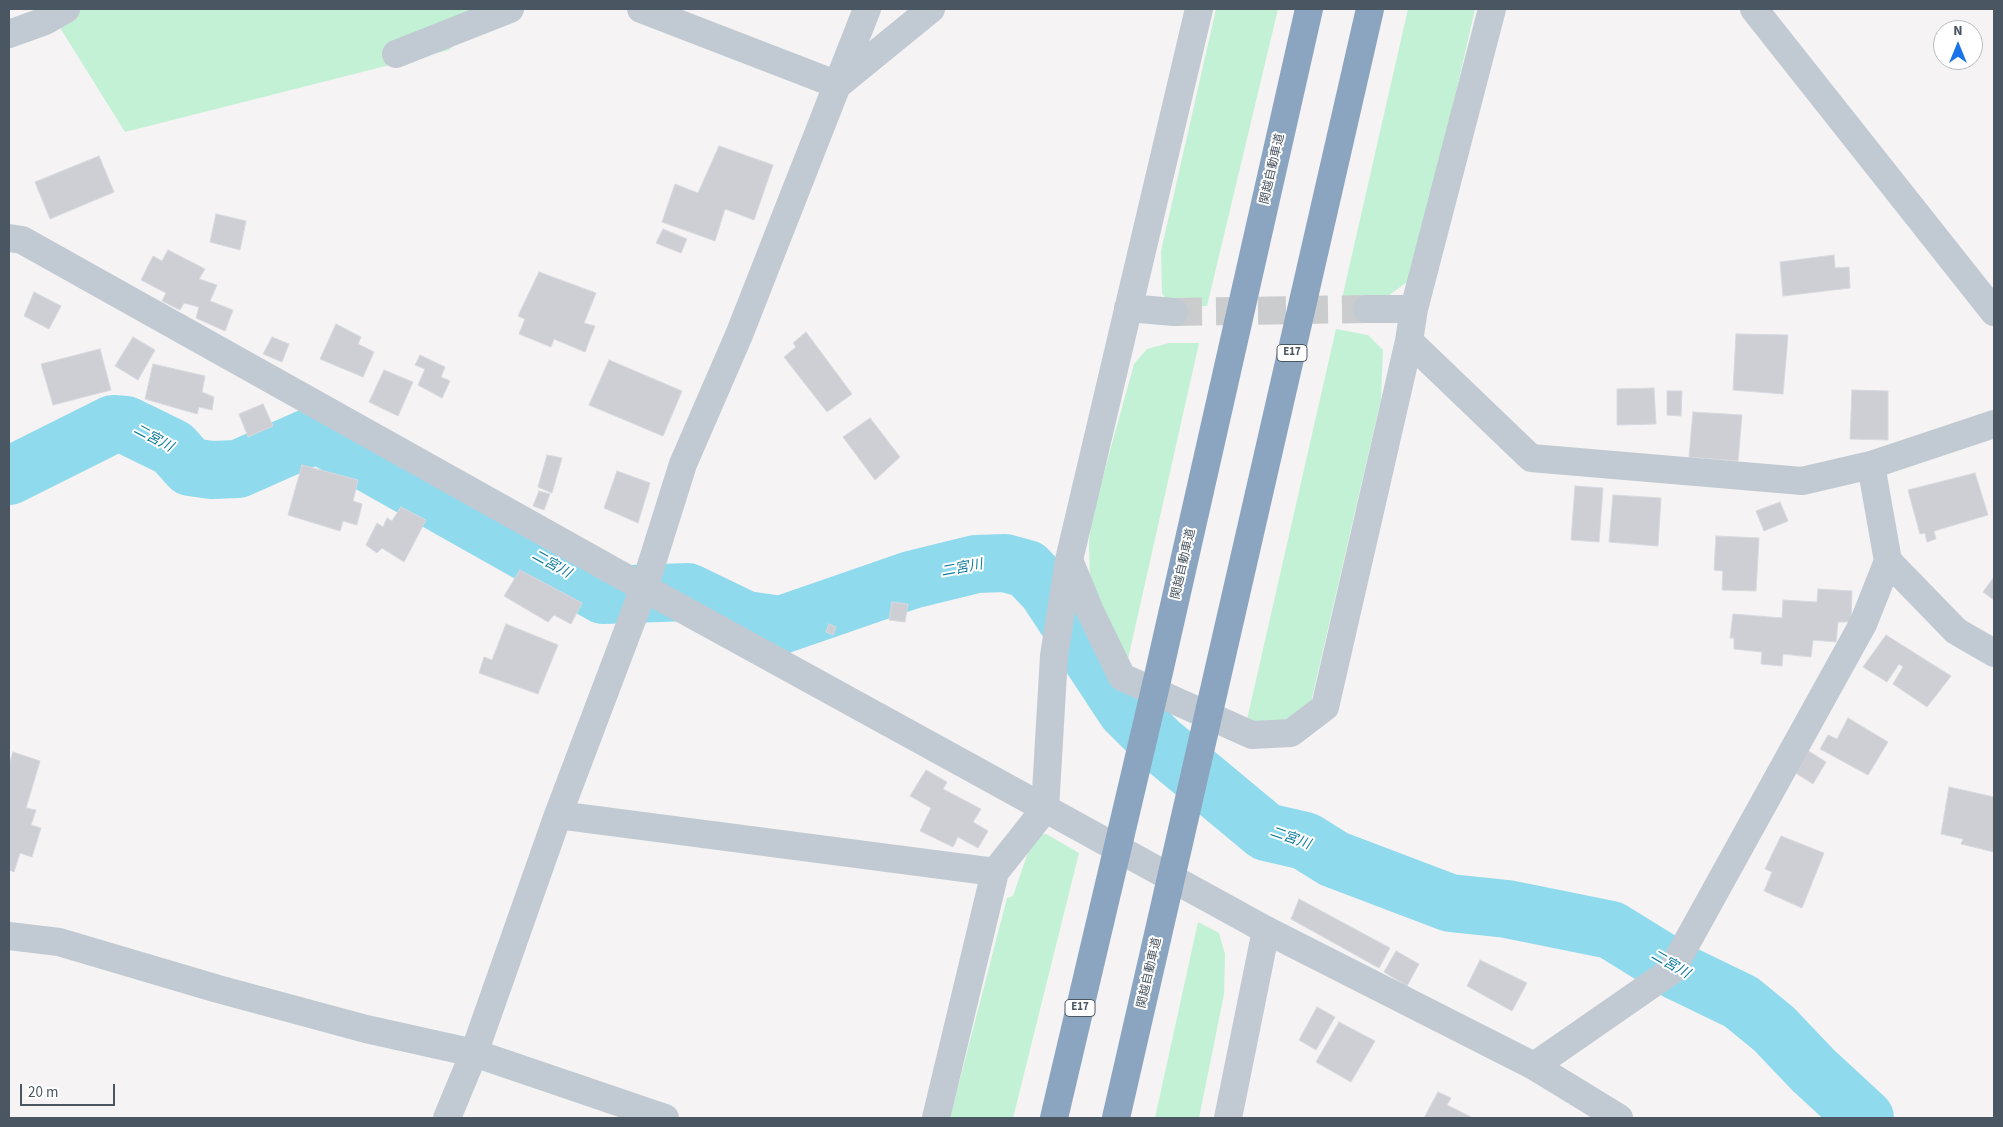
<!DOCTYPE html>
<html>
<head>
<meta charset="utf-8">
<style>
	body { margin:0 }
	#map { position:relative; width:2003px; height:1127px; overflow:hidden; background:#f5f3f3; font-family:"Source Sans 3",sans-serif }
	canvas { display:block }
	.frame { position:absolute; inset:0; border:10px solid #4a5661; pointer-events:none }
	.north { position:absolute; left:1933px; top:20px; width:50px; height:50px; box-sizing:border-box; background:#fff; border:1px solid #b7bbc0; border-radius:50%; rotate:0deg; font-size:14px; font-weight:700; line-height:20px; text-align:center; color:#4a5661 }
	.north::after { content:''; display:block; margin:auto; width:18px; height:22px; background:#1a73e8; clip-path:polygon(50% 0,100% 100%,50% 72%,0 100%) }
	.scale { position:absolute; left:20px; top:1084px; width:95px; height:22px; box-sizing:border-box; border:2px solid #4a5661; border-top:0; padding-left:6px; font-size:15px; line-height:18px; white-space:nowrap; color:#4a5661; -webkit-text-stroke:4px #fff; paint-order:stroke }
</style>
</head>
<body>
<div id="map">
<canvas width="2003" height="1127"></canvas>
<div class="frame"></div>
<div class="north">N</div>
<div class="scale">20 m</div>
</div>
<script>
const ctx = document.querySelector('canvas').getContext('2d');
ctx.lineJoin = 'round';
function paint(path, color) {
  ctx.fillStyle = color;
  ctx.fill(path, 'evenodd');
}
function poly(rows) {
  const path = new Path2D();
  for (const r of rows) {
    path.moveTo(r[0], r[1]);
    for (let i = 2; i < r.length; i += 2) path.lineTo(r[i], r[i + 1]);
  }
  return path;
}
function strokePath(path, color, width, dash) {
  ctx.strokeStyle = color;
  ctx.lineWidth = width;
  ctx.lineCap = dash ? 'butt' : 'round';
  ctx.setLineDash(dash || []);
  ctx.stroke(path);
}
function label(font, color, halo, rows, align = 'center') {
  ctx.font = font + ' "Source Sans 3","Noto Sans JP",sans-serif';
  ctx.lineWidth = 4;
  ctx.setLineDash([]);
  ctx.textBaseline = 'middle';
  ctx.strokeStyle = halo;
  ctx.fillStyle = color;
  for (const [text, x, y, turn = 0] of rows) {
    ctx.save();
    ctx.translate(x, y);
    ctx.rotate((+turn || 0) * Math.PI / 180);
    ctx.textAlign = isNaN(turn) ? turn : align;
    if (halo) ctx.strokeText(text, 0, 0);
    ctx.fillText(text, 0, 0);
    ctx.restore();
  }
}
const green = poly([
	[82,9,488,9,449,50,125,132,59,26],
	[1216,9,1278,9,1207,306,1171,307,1162,293,1161,251],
	[1408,9,1475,9,1414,277,1381,301,1341,303],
	[1336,329,1368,335,1383,350,1381,399,1308,715,1292,728,1246,724],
	[1169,343,1199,343,1126,668,1090,588,1089,542,1092,516,1134,364,1147,349],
	[1046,834,1079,853,1013,1118,950,1118,1007,898,1013,896,1034,835],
	[1198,922,1219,933,1225,954,1224,994,1199,1118,1155,1118]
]);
const river = poly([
	[9,476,113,424,126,425,173,448,190,467,212,470,238,469,317,434,603,595,688,592,746,620,781,625,911,580,976,564,1005,563,1027,569,1047,590,1126,710,1159,743,1266,832,1305,841,1334,859,1450,903,1507,909,1611,930,1679,972,1741,1002,1774,1029,1813,1070,1865,1118]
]);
const building = poly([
	[719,146,773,165,754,220,725,209,715,241,662,222,675,184,698,193,719,146],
	[99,156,114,192,50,219,35,182,99,156],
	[216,214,246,221,240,250,210,242,216,214],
	[663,229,687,239,681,253,656,243,663,229],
	[168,250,205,269,199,279,217,285,210,301,233,310,225,331,196,318,199,307,184,303,180,310,162,301,166,293,141,280,153,256,162,261,168,250],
	[1834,255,1835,268,1849,267,1850,288,1783,296,1780,262,1834,255],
	[539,272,596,293,584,323,595,326,585,352,554,339,551,347,519,334,525,319,518,316,539,272],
	[34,292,61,306,49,329,24,316,34,292],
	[336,324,361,337,358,344,374,352,363,377,320,359,336,324],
	[806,332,852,394,827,412,784,357,796,347,793,343,806,332],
	[1736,334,1788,335,1783,394,1733,390,1736,334],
	[133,337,155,350,138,380,115,366,133,337],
	[272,337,289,344,282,362,263,354,272,337],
	[100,349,111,390,53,405,41,364,100,349],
	[420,355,445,367,441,377,450,381,442,398,418,385,425,369,415,365,420,355],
	[609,360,682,391,663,436,589,405,609,360],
	[153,364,205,376,202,392,214,397,212,410,199,407,197,414,145,399,153,364],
	[384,370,413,382,398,416,369,402,384,370],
	[1654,388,1656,424,1617,425,1617,389,1654,388],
	[1852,390,1888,391,1888,440,1850,439,1852,390],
	[1667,391,1682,391,1681,416,1667,415,1667,391],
	[263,404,273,426,248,437,239,414,263,404],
	[1693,412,1742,415,1738,461,1689,457,1693,412],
	[870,418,900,457,875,480,843,437,870,418],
	[547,455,562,458,552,493,538,487,547,455],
	[302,465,358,480,353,501,362,504,357,525,343,521,340,531,288,515,302,465],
	[617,471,650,483,638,523,604,508,617,471],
	[1975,473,1988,515,1934,531,1936,539,1927,542,1925,533,1920,534,1908,490,1975,473],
	[1575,486,1603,488,1599,542,1571,540,1575,486],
	[539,491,550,494,544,510,533,506,539,491],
	[1613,495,1661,498,1658,546,1609,542,1613,495],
	[1780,502,1788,521,1764,531,1756,511,1780,502],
	[401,507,426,520,404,562,382,548,377,553,366,545,377,523,383,527,387,518,392,521,401,507],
	[1716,536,1759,538,1756,591,1722,590,1723,571,1714,570,1716,536],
	[520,570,582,603,571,624,554,615,548,622,504,596,520,570],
	[1994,577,1994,600,1983,592,1994,577],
	[1818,589,1852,591,1851,622,1838,622,1836,642,1813,640,1811,657,1783,654,1782,666,1761,664,1762,652,1734,649,1734,638,1730,638,1733,614,1782,618,1783,600,1817,602,1818,589],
	[892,602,908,604,905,622,889,620,892,602],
	[506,624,558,645,538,694,479,673,484,657,492,660,506,624],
	[829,624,836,627,833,635,826,632,829,624],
	[1886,635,1951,676,1927,707,1893,684,1903,667,1899,664,1887,682,1863,667,1886,635],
	[1848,718,1888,742,1868,775,1820,749,1828,735,1837,739,1848,718],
	[1807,750,1826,762,1813,784,1794,772,1807,750],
	[13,752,40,761,26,808,36,810,31,825,41,828,32,857,20,853,14,872,9,870,9,764,13,752],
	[926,770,947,782,943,789,981,809,973,822,988,831,978,848,958,837,953,847,920,831,931,808,910,796,926,770],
	[1949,787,1994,797,1994,852,1961,844,1963,839,1941,834,1949,787],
	[1781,836,1824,853,1802,908,1764,891,1772,872,1765,869,1781,836],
	[1299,899,1390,948,1379,968,1291,919,1299,899],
	[1396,951,1419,964,1407,986,1384,972,1396,951],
	[1480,960,1527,983,1512,1011,1467,986,1480,960],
	[1317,1007,1335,1017,1316,1050,1299,1040,1317,1007],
	[1339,1022,1375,1041,1351,1082,1316,1062,1339,1022],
	[1438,1092,1451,1098,1447,1105,1471,1117,1471,1118,1424,1118,1438,1092]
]);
const minorTunnel = poly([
	[1174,312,1367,309]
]);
const minor = poly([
	[641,9,838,85],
	[1754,9,1994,312],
	[396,54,510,9],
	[839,84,931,9],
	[1128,308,1174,312],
	[1367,309,1414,309],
	[1409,341,1531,458,1802,481,1871,465,1994,424],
	[1069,560,1090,611,1122,677,1252,735,1291,733,1325,707,1409,341,1414,309,1492,9],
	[1888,561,1956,631,1994,653],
	[558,815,995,872],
	[9,936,59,942,218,989,366,1029,474,1053,665,1118],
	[1534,1066,1671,971,1863,624,1888,561,1871,465],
	[447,1118,474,1053,558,815,644,588,683,464,739,335,867,9],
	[936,1118,995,872,1045,809,1054,656,1069,560,1199,9],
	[1228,1118,1266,930]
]);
const tertiary = poly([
	[9,34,45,21,66,9],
	[9,238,22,240,644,588,1266,930,1534,1066,1619,1118]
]);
const motorway = poly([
	[1054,1118,1159,672,1309,9],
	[1116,1118,1370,9]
]);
const shields = [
	[1292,353,30],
	[1080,1008,30]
];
const shieldNames = [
	["E17",1292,353],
	["E17",1080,1008]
];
const streetNames = [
	["関越自動車道",1273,169,-77],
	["関越自動車道",1184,564,-77],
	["関越自動車道",1150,973,-77]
];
const waterNames = [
	["二宮川",153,439,28],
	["二宮川",551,565,29],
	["二宮川",962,569,-11],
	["二宮川",1290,839,19],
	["二宮川",1670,965,30]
];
paint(green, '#c3f1d5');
strokePath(river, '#90daee', 58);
paint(building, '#cdcfd5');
strokePath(building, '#d7d9de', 1);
strokePath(minorTunnel, '#caccce', 28, [28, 14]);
strokePath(minor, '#c1cad2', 28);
strokePath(tertiary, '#c1cad2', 28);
strokePath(motorway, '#8ba5c1', 28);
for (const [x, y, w] of shields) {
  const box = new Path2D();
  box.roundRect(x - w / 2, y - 8.5, w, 17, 4);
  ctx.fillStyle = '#fff';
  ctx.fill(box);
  strokePath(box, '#4a5661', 1);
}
label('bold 11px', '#4a5661', null, shieldNames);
label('12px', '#4a5661', '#fff', streetNames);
label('italic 14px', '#0c7c9b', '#fff', waterNames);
</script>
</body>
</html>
